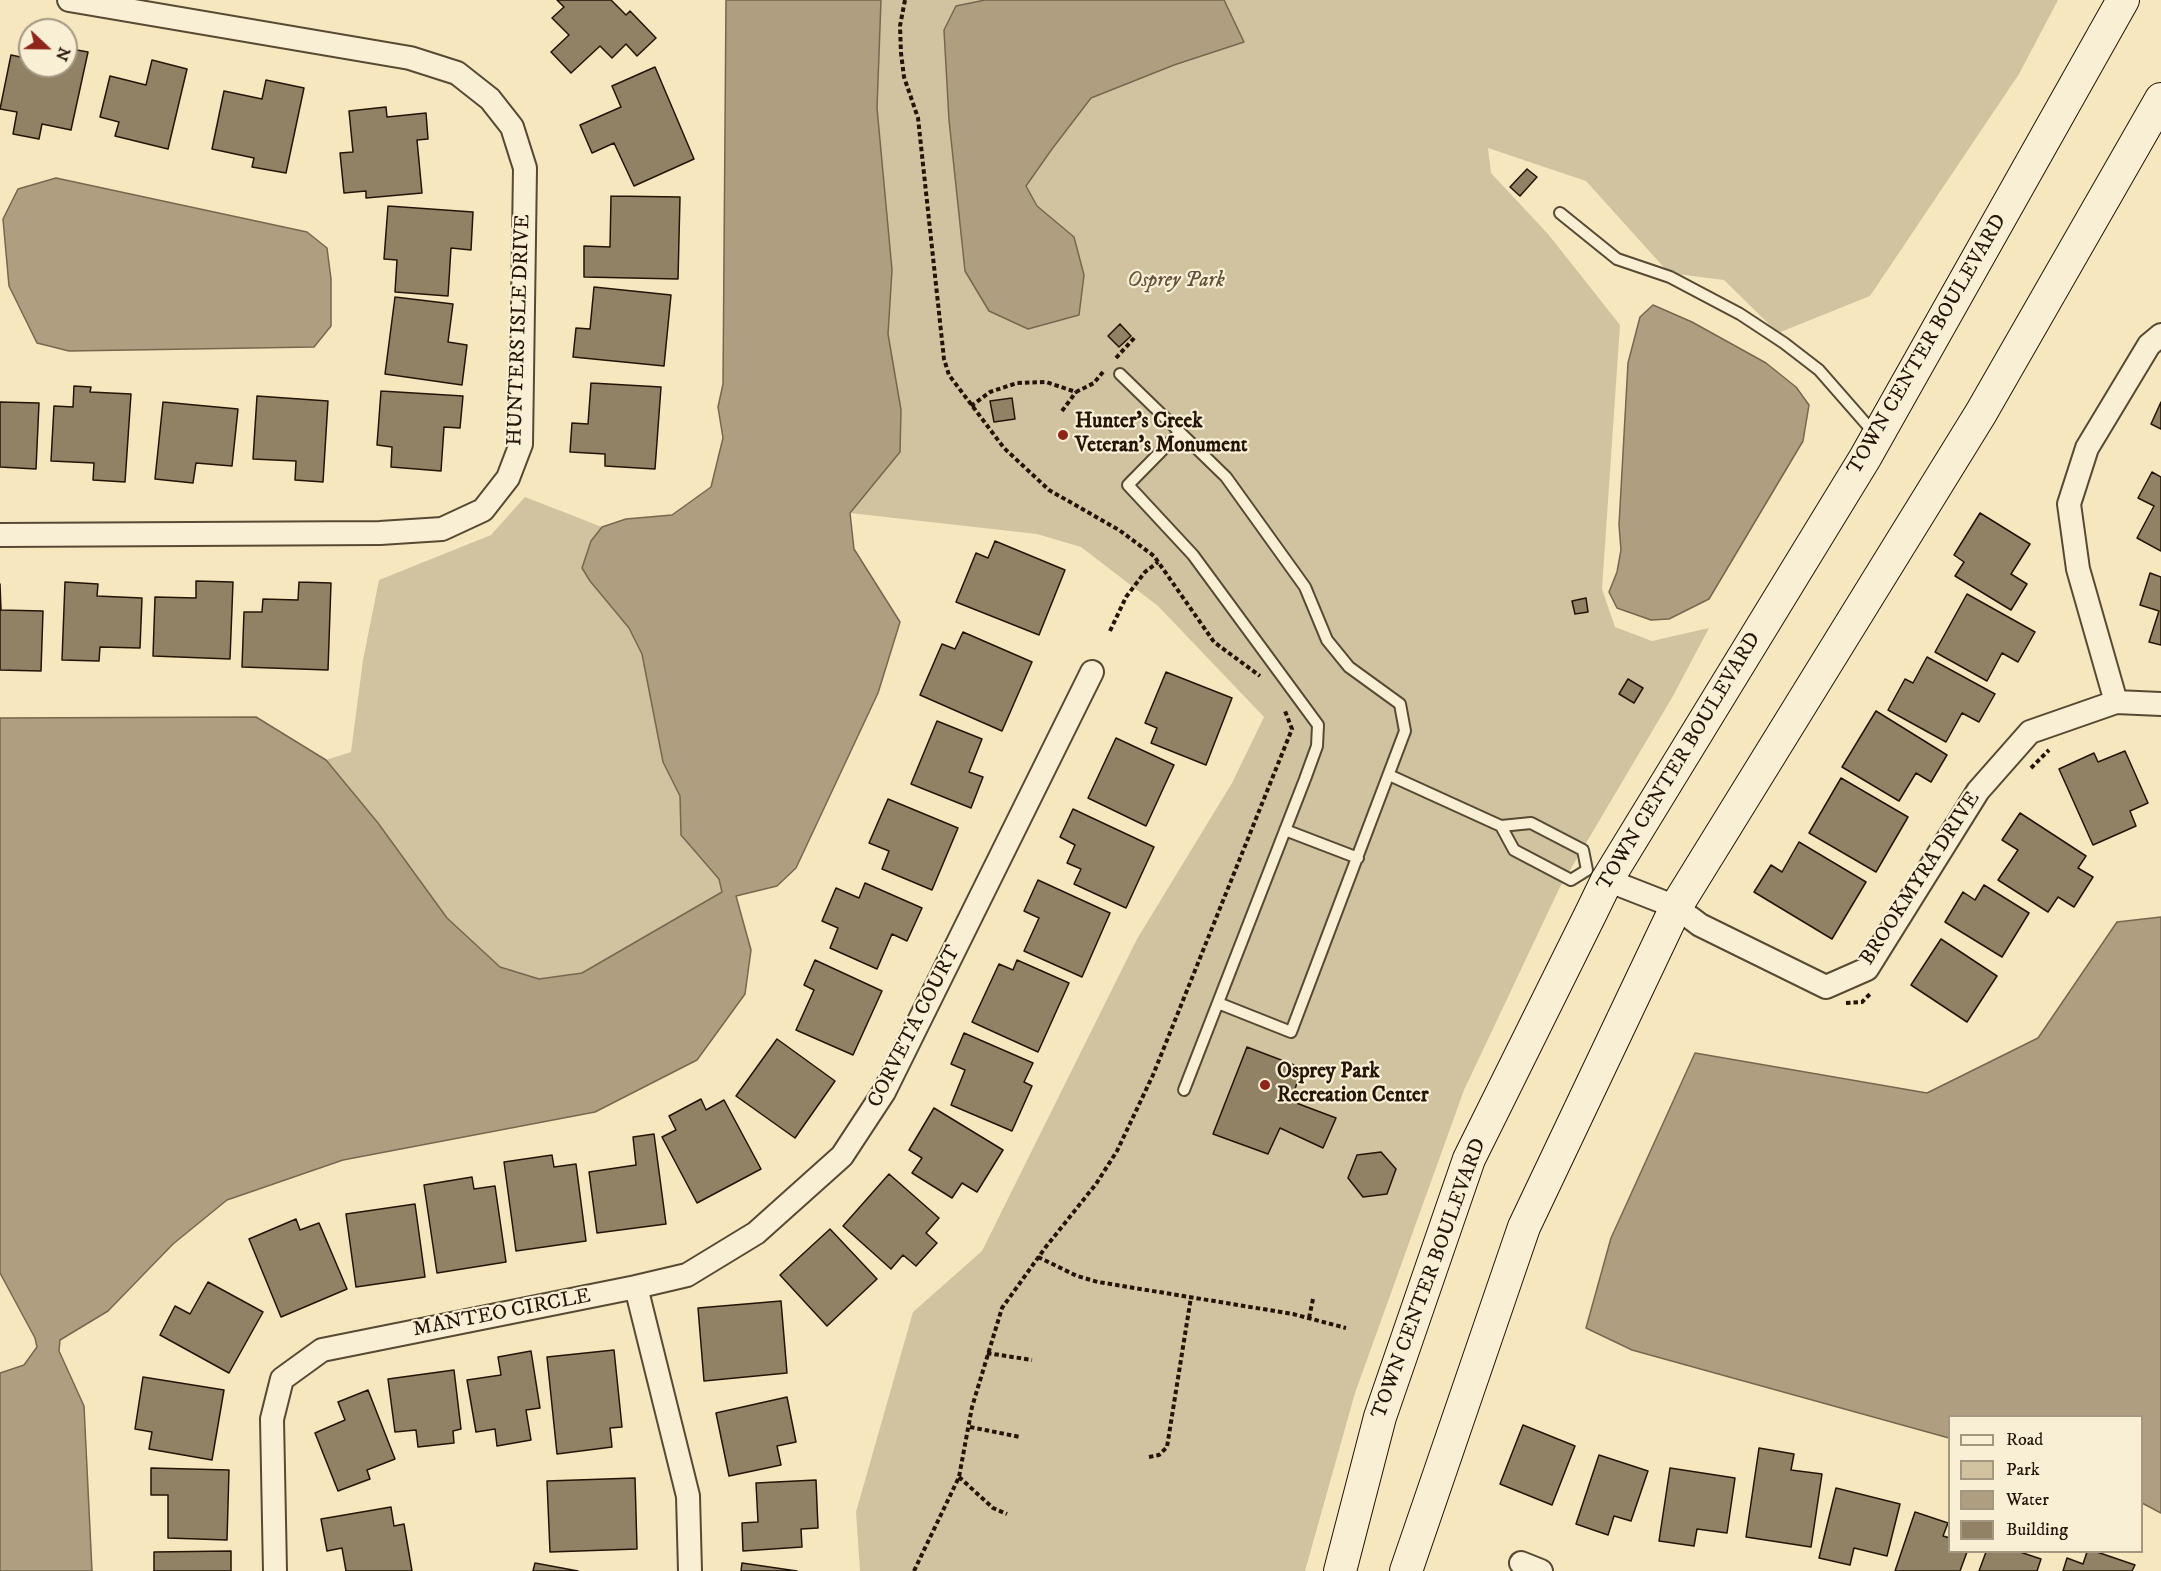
<!DOCTYPE html>
<html>
<head>
<meta charset="utf-8">
<style>
	body { margin:0 }
	#map { position:relative; width:2161px; height:1571px; overflow:hidden; background:#f6e7bf; font-family:"IM FELL DW Pica",serif }
	canvas { display:block }
	.legend { position:absolute; left:1948px; top:1415px; width:195px; height:138px; box-sizing:border-box; background:#f9efd5; border:2px solid #a49782; margin:0; padding:8px 10px; list-style:none; font-size:18px; color:#241406 }
	.legend li { display:flex; align-items:center; gap:12px; height:30px }
	.legend b { width:30px; border:2px solid #a49782 }
	.north { position:absolute; left:18px; top:18px; width:60px; height:60px; box-sizing:border-box; background:#f9efd5; border:2px solid #a49782; border-radius:50%; rotate:112deg; font-size:16px; font-weight:700; line-height:24px; text-align:center; color:#241406 }
	.north::after { content:''; display:block; margin:auto; width:21px; height:27px; background:#8f2418; clip-path:polygon(50% 0,100% 100%,50% 72%,0 100%) }
</style>
</head>
<body>
<div id="map">
<canvas width="2161" height="1571"></canvas>
<ul class="legend">
<li><b style="height:8px;background:#f9efd5"></b>Road</li>
<li><b style="height:16px;background:#d2c3a0"></b>Park</li>
<li><b style="height:16px;background:#af9f80"></b>Water</li>
<li><b style="height:16px;background:#918266"></b>Building</li>
</ul>
<div class="north">N</div>
</div>
<script>
const ctx = document.querySelector('canvas').getContext('2d');
ctx.lineJoin = 'round';
function paint(path, color) {
  ctx.fillStyle = color;
  ctx.fill(path, 'evenodd');
}
function poly(rows) {
  const path = new Path2D();
  for (const r of rows) {
    path.moveTo(r[0], r[1]);
    for (let i = 2; i < r.length; i += 2) path.lineTo(r[i], r[i + 1]);
  }
  return path;
}
function strokePath(path, color, width, dash) {
  ctx.strokeStyle = color;
  ctx.lineWidth = width;
  ctx.lineCap = dash ? 'butt' : 'round';
  ctx.setLineDash(dash || []);
  ctx.stroke(path);
}
function label(font, color, halo, rows, align = 'center') {
  ctx.font = font + ' "IM FELL DW Pica",serif';
  ctx.lineWidth = 4.5;
  ctx.setLineDash([]);
  ctx.textBaseline = 'middle';
  ctx.strokeStyle = halo;
  ctx.fillStyle = color;
  for (const [text, x, y, turn = 0] of rows) {
    ctx.save();
    ctx.translate(x, y);
    ctx.rotate((+turn || 0) * Math.PI / 180);
    ctx.textAlign = isNaN(turn) ? turn : align;
    if (halo) ctx.strokeText(text, 0, 0);
    ctx.fillText(text, 0, 0);
    ctx.restore();
  }
}
const green = poly([
	[881,0,2058,0,2019,74,1870,296,1778,333,1724,280,1669,273,1586,181,1488,148,1491,173,1548,234,1620,325,1602,589,1615,627,1652,641,1709,628,1673,696,1560,887,1464,1090,1355,1393,1305,1571,860,1571,856,1512,913,1312,982,1251,1137,939,1232,783,1264,717,1158,606,1081,547,1037,534,850,513,900,452,901,410,888,334,892,270,877,108],
	[525,497,602,527,591,541,583,568,590,581,629,628,642,654,663,762,680,796,681,835,719,879,722,892,582,973,539,979,500,967,447,918,378,823,326,760,351,752,363,660,379,580,491,535]
]);
const water = poly([
	[726,0,881,0,877,108,892,270,888,334,901,410,900,452,850,513,854,549,900,622,878,693,796,868,777,886,736,896,751,950,745,994,697,1060,595,1112,343,1160,227,1200,173,1244,108,1311,60,1340,59,1351,84,1406,92,1571,0,1571,0,1373,24,1365,37,1347,35,1338,0,1273,0,718,256,717,326,760,378,823,447,918,500,967,539,979,582,973,722,892,719,879,681,835,680,796,663,762,642,654,629,628,590,581,582,568,591,541,602,527,626,519,672,515,711,487,723,438,718,407,723,384,726,0],
	[985,0,1224,0,1244,42,1174,65,1091,98,1052,149,1026,186,1037,206,1074,237,1084,275,1079,315,1028,329,989,311,965,271,949,120,944,30,956,6,985,0],
	[56,178,307,232,327,248,331,279,331,326,314,347,69,351,37,343,9,286,3,219,18,189,56,178],
	[1653,305,1692,322,1766,363,1796,387,1809,405,1803,441,1709,599,1669,619,1651,620,1617,608,1609,592,1617,572,1621,550,1619,525,1628,363,1640,317,1653,305],
	[2161,917,2161,1513,2142,1503,2142,1416,1950,1416,1949,1438,1632,1350,1586,1328,1611,1238,1695,1053,1927,1093,2038,1038,2117,922,2161,917]
]);
const building = poly([
	[557,0,611,0,626,15,630,11,656,38,637,56,626,44,612,58,600,46,571,73,551,52,569,35,552,18,564,7,557,0],
	[66,48,88,52,71,130,42,124,39,139,13,134,17,112,0,109,11,55,30,59,30,66,66,66,66,48],
	[152,60,187,69,168,149,115,136,119,122,100,117,110,76,146,85,152,60],
	[655,67,694,159,634,186,614,143,592,153,580,125,621,107,612,86,655,67],
	[266,80,304,88,286,173,252,167,254,158,212,149,224,91,262,99,266,80],
	[386,107,387,117,426,113,428,139,417,140,422,193,366,198,366,191,344,193,340,153,353,152,349,111,386,107],
	[1527,169,1537,177,1520,196,1510,187,1527,169],
	[611,196,680,197,678,279,584,277,584,246,610,247,611,196],
	[388,206,473,212,471,250,451,248,448,296,395,292,397,260,384,259,388,206],
	[594,287,671,295,664,366,573,357,576,328,590,329,594,287],
	[395,297,453,304,448,342,467,345,462,385,385,374,395,297],
	[1120,324,1131,336,1119,347,1108,336,1120,324],
	[591,383,661,387,655,469,605,466,605,454,570,452,572,423,588,424,591,383],
	[74,386,91,387,90,392,131,394,125,482,93,480,94,463,51,461,54,406,73,407,74,386],
	[381,391,463,396,460,428,444,427,441,471,391,467,392,447,377,445,381,391],
	[257,396,328,401,323,482,295,480,296,461,253,459,257,396],
	[1012,398,1015,419,994,422,990,401,1012,398],
	[0,402,39,403,36,469,0,467,0,402],
	[163,402,238,409,232,466,196,463,193,483,155,479,163,402],
	[2161,402,2161,429,2151,424,2161,402],
	[2152,472,2161,477,2161,551,2137,538,2154,506,2138,498,2152,472],
	[1980,513,2030,544,2011,574,2027,584,2011,610,1955,576,1964,562,1954,555,1980,513],
	[995,541,1065,570,1039,635,956,602,976,553,988,558,995,541],
	[2150,573,2161,577,2161,645,2149,642,2159,611,2140,605,2150,573],
	[196,581,233,582,230,659,153,656,155,597,196,598,196,581],
	[65,582,98,584,97,596,142,598,140,648,100,647,99,661,62,660,65,582],
	[299,582,331,583,328,670,242,667,244,612,262,612,263,599,298,600,299,582],
	[0,584,1,610,43,611,41,671,0,670,0,584],
	[1967,594,2035,632,2018,662,2002,653,1987,681,1935,652,1967,594],
	[1586,598,1588,612,1575,614,1572,601,1586,598],
	[963,632,1032,662,1002,731,920,695,942,644,955,649,963,632],
	[1927,657,1995,694,1979,722,1962,713,1946,742,1888,710,1905,679,1913,683,1927,657],
	[1166,672,1232,698,1206,765,1151,743,1157,728,1145,723,1166,672],
	[1628,679,1643,688,1634,703,1619,694,1628,679],
	[1876,711,1947,755,1931,782,1916,773,1899,801,1842,767,1876,711],
	[937,721,982,739,969,772,983,777,971,808,911,784,937,721],
	[1116,738,1174,765,1146,826,1088,798,1116,738],
	[2125,751,2148,803,2130,811,2136,826,2093,845,2059,769,2094,753,2098,762,2125,751],
	[1841,778,1908,817,1876,872,1809,833,1841,778],
	[888,799,958,828,932,890,882,869,889,851,869,843,888,799],
	[1073,809,1154,847,1126,908,1074,884,1081,869,1067,863,1075,845,1060,837,1073,809],
	[2020,813,2086,856,2078,868,2093,877,2074,907,2058,897,2048,912,1998,880,2018,850,2002,840,2020,813],
	[1799,842,1866,882,1832,939,1754,892,1771,865,1782,872,1799,842],
	[1038,880,1110,913,1082,977,1024,951,1039,918,1024,911,1038,880],
	[865,883,922,908,907,941,892,934,877,969,830,948,838,928,822,921,836,888,859,898,865,883],
	[1984,885,2029,913,2002,957,1945,922,1963,892,1975,900,1984,885],
	[1941,939,1997,976,1967,1022,1911,985,1941,939],
	[815,960,882,991,853,1055,796,1030,814,990,804,985,815,960],
	[1017,960,1069,983,1038,1052,972,1022,999,964,1013,970,1017,960],
	[964,1033,1033,1063,1024,1082,1032,1086,1012,1131,951,1105,965,1070,951,1064,964,1033],
	[777,1039,835,1081,795,1138,736,1096,777,1039],
	[1247,1047,1302,1068,1291,1101,1336,1118,1323,1148,1280,1128,1268,1154,1213,1134,1247,1047],
	[701,1099,706,1110,724,1100,761,1169,697,1203,662,1137,676,1130,669,1116,701,1099],
	[934,1108,1003,1150,977,1192,962,1183,952,1198,912,1173,922,1158,909,1150,934,1108],
	[654,1134,666,1224,597,1233,589,1172,636,1165,633,1137,654,1134],
	[1381,1152,1396,1169,1387,1194,1363,1197,1348,1178,1357,1155,1381,1152],
	[552,1155,554,1167,576,1164,586,1241,516,1251,504,1162,552,1155],
	[889,1174,939,1218,926,1233,937,1243,916,1266,903,1255,891,1269,843,1226,889,1174],
	[472,1177,474,1189,495,1186,506,1262,437,1273,424,1185,472,1177],
	[415,1204,425,1277,356,1287,346,1214,415,1204],
	[296,1219,300,1230,319,1223,347,1289,281,1317,249,1239,296,1219],
	[830,1229,877,1279,827,1326,780,1275,830,1229],
	[208,1282,263,1312,229,1373,160,1335,175,1306,190,1314,208,1282],
	[781,1301,787,1373,704,1381,698,1308,781,1301],
	[614,1350,622,1427,610,1428,612,1447,557,1454,547,1357,614,1350],
	[531,1351,540,1408,526,1410,531,1440,497,1446,495,1429,476,1432,467,1380,501,1375,498,1357,531,1351],
	[454,1370,461,1429,453,1431,454,1443,418,1447,416,1430,395,1432,388,1379,454,1370],
	[143,1377,224,1390,212,1460,149,1449,152,1432,135,1429,143,1377],
	[368,1390,395,1459,367,1470,370,1479,338,1491,315,1433,345,1420,338,1402,368,1390],
	[787,1397,796,1442,777,1446,781,1465,729,1476,716,1413,787,1397],
	[1523,1425,1575,1446,1552,1505,1500,1484,1523,1425],
	[1759,1448,1794,1454,1791,1470,1822,1474,1811,1547,1746,1537,1759,1448],
	[1599,1455,1648,1471,1631,1521,1614,1516,1608,1535,1576,1524,1599,1455],
	[151,1468,229,1470,227,1540,168,1538,168,1495,151,1495,151,1468],
	[1670,1468,1735,1478,1727,1533,1697,1529,1694,1546,1659,1541,1670,1468],
	[635,1478,637,1549,550,1552,547,1481,635,1478],
	[816,1480,818,1528,801,1529,802,1547,743,1551,742,1523,758,1522,756,1483,816,1480],
	[1836,1488,1900,1504,1887,1556,1854,1548,1850,1565,1819,1558,1836,1488],
	[391,1507,394,1526,404,1524,412,1571,346,1571,342,1548,327,1551,321,1519,391,1507],
	[1915,1512,1948,1523,1943,1536,1950,1538,1950,1552,1967,1552,1960,1571,1895,1571,1915,1512],
	[231,1551,231,1571,154,1571,154,1552,231,1551],
	[1986,1552,2020,1552,2041,1559,2037,1571,1979,1571,1986,1552],
	[2087,1552,2097,1552,2135,1565,2132,1571,2063,1571,2067,1558,2083,1564,2087,1552],
	[535,1563,578,1571,533,1571,535,1563],
	[742,1563,797,1571,741,1571,742,1563]
]);
const path = poly([
	[905,0,900,26,901,53,904,77,918,118,944,359,949,375,1004,448,1049,490,1119,530,1154,556,1214,642,1260,676],
	[1116,358,1136,336],
	[971,406,990,392,1017,383,1046,382,1076,392,1094,383,1103,372],
	[1062,411,1076,392],
	[1110,631,1126,597,1145,572,1158,562],
	[2031,768,2049,750],
	[1846,1003,1862,1002,1871,993],
	[1038,1257,1077,1276,1098,1282,1293,1314,1346,1328],
	[1309,1318,1313,1299],
	[987,1353,1032,1360],
	[970,1427,1020,1437],
	[1149,1457,1159,1455,1167,1447,1191,1297],
	[959,1477,993,1508,1007,1514],
	[914,1571,959,1477,972,1407,1002,1308,1045,1248,1096,1184,1117,1151,1153,1075,1292,729,1285,711]
]);
const lane = poly([
	[1560,213,1617,259,1670,277,1740,314,1784,343,1819,370,1875,434],
	[1120,374,1226,477,1305,587,1327,640,1349,667,1400,704,1405,731,1291,1032,1218,1003],
	[1180,432,1128,485,1193,555,1318,725,1317,746,1305,779,1184,1090],
	[1389,775,1501,826,1531,823,1583,850,1587,870],
	[1501,826,1514,850,1571,880,1587,870],
	[1285,830,1358,858]
]);
const street = poly([
	[0,535,380,533,442,529,483,510,508,478,521,444,525,168,512,127,490,99,457,73,410,58,69,0],
	[2116,702,2078,569,2069,504,2087,448,2149,345,2161,335],
	[1607,880,1676,907,1700,925,1826,987,1867,969,1978,791,2030,732,2116,702,2161,704],
	[636,1287,687,1275,756,1233,842,1156,884,1092,1092,672],
	[1521,1563,1541,1571],
	[275,1571,272,1419,282,1379,322,1350,636,1287,688,1496,690,1571]
]);
const secondary = poly([
	[1340,1571,1380,1417,1469,1159,1592,911,1607,880,1865,458,2123,0],
	[1406,1571,1524,1227,1676,907,1981,413,2161,99]
]);
const markers = [
	[1063,435,6,"#8f2418"],
	[1265,1085,6,"#8f2418"]
];
const parkNames = [
	["Osprey Park",1176,282]
];
const streetNames = [
	["HUNTERS ISLE DRIVE",520,330,-88],
	["TOWN CENTER BOULEVARD",1928,345,-60],
	["TOWN CENTER BOULEVARD",1680,762,-59],
	["BROOKMYRA DRIVE",1921,879,-57],
	["CORVETA COURT",915,1027,-63],
	["TOWN CENTER BOULEVARD",1430,1279,-70],
	["MANTEO CIRCLE",502,1314,-11]
];
const poiNames = [
	["Hunter's Creek",1075,423],
	["Veteran's Monument",1075,447],
	["Osprey Park",1277,1073],
	["Recreation Center",1277,1097]
];
paint(green, '#d2c3a0');
paint(water, '#af9f80');
strokePath(water, '#77674f', 1.5);
paint(building, '#918266');
strokePath(building, '#241406', 1.5);
strokePath(lane, '#584934', 14);
strokePath(street, '#584934', 26);
strokePath(secondary, '#241406', 34);
strokePath(path, '#241406', 4, [4.5, 3]);
strokePath(lane, '#f9efd5', 10);
strokePath(street, '#f9efd5', 22);
strokePath(secondary, '#f9efd5', 32);
for (const [x, y, r, color] of markers) {
  const dot = new Path2D();
  dot.arc(x, y, r, 0, 2 * Math.PI);
  ctx.fillStyle = color;
  ctx.fill(dot);
  strokePath(dot, '#f9efd5', 2);
}
label('italic 21px', '#61513c', '#f9efd5', parkNames);
label('21px', '#241406', '#f9efd5', streetNames);
label('bold 21px', '#241406', '#f9efd5', poiNames, 'left');
</script>
</body>
</html>
